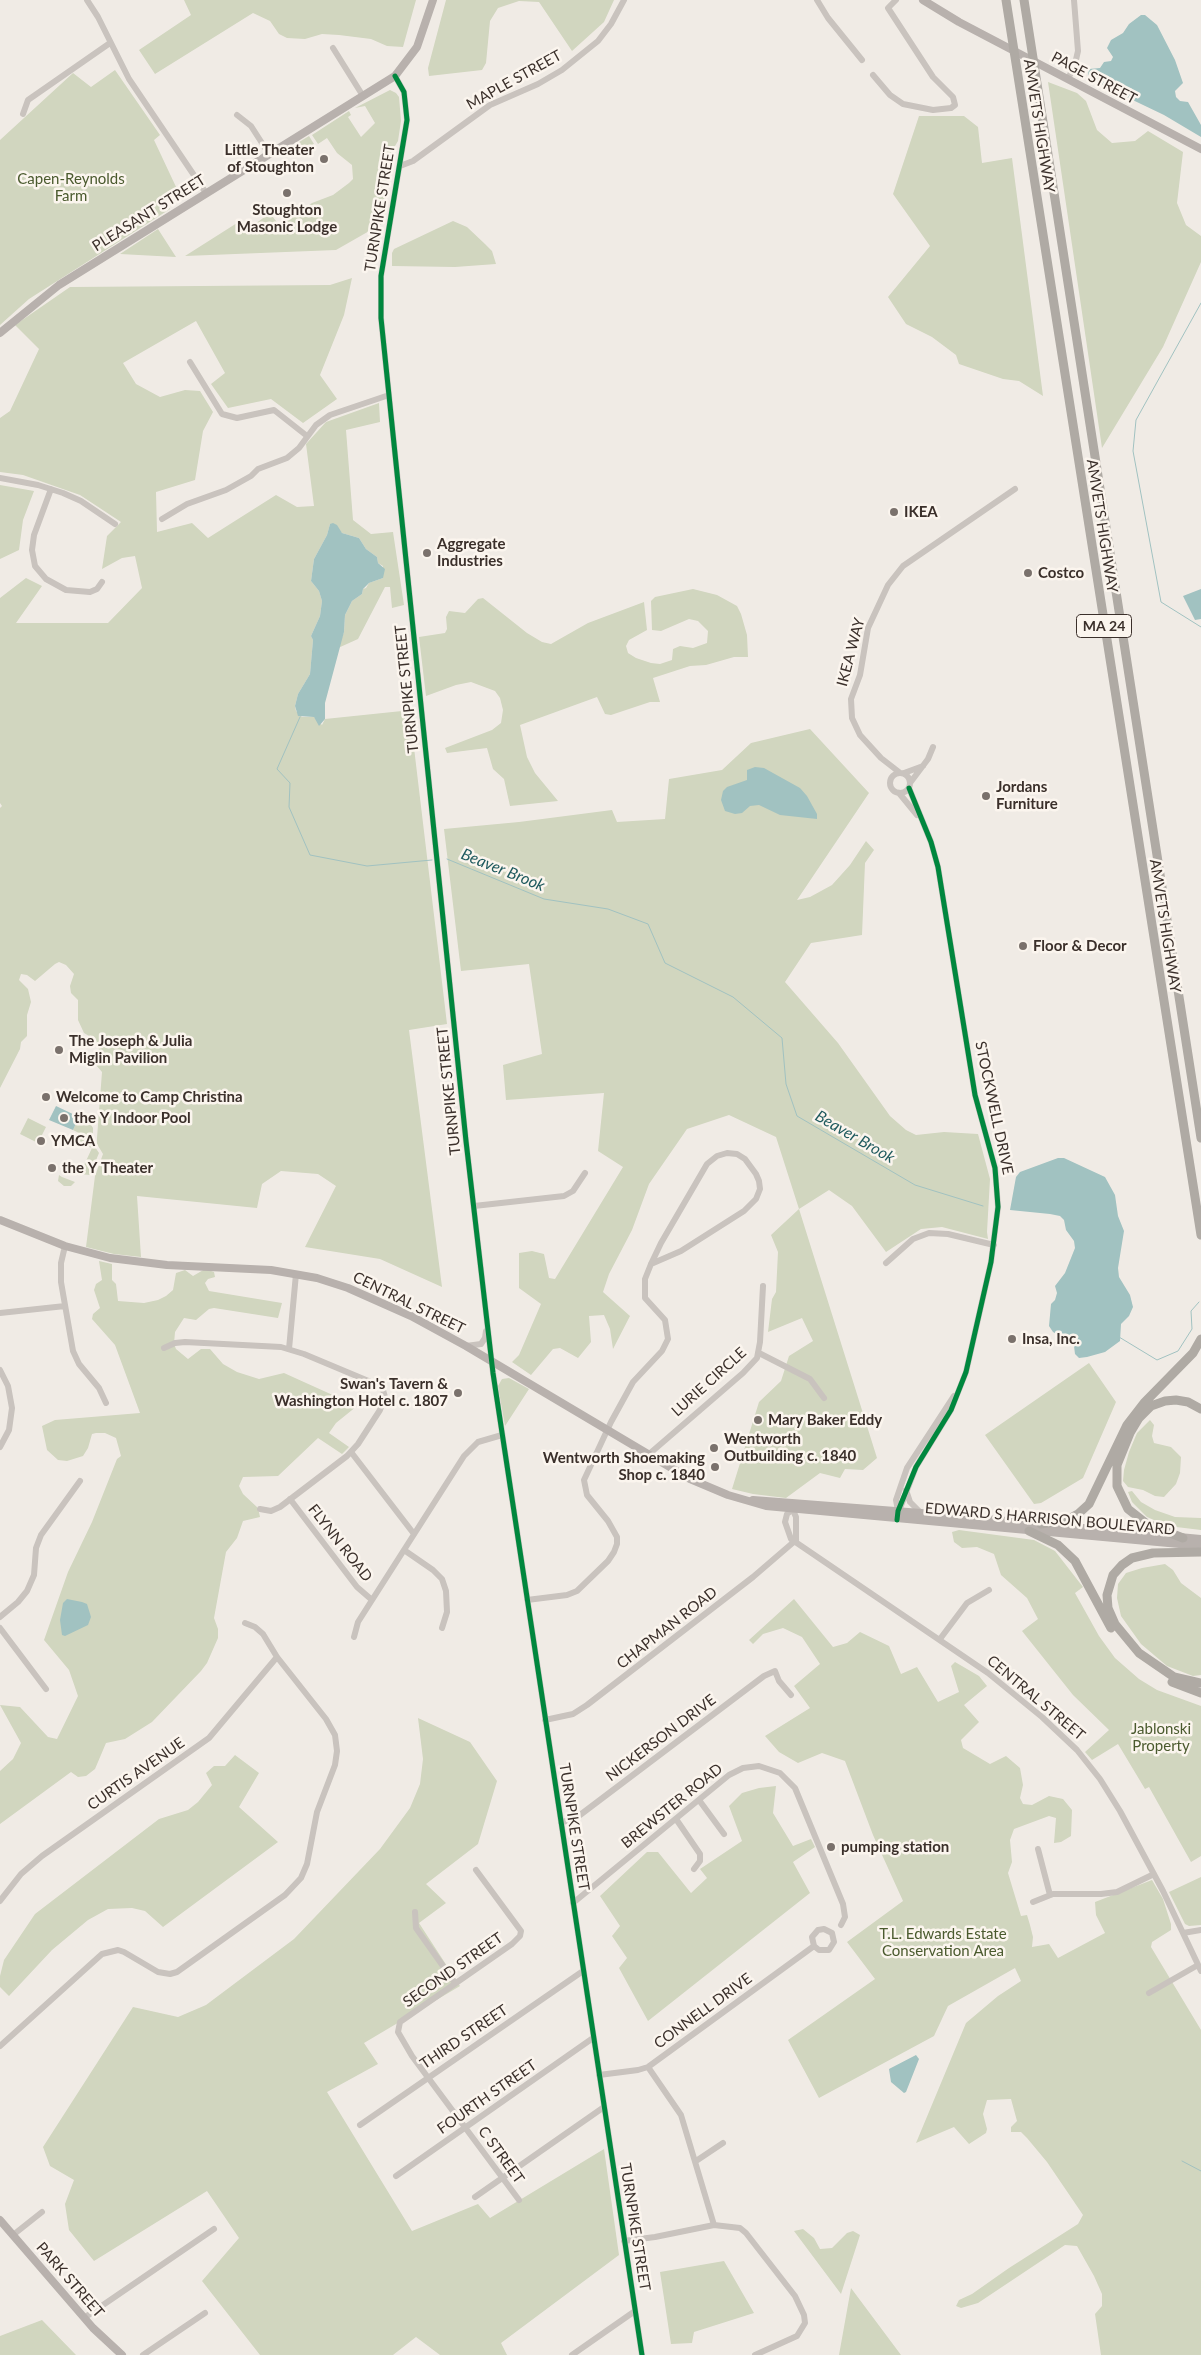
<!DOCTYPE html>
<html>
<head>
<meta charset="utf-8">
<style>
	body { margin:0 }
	canvas { display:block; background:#f0ebe5 }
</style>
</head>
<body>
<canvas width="1201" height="2355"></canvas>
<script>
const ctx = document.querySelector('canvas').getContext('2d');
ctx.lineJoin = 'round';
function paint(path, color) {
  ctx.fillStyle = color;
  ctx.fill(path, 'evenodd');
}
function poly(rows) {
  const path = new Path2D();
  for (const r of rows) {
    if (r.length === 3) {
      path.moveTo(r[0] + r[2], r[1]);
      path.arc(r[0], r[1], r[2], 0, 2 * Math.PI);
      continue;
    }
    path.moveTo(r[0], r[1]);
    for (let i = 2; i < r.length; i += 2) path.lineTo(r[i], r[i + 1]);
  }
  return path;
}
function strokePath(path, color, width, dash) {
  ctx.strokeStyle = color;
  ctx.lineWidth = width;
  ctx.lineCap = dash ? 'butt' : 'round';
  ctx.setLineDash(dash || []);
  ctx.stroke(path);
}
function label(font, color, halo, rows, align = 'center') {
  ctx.font = font + ' Lato,sans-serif';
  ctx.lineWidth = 5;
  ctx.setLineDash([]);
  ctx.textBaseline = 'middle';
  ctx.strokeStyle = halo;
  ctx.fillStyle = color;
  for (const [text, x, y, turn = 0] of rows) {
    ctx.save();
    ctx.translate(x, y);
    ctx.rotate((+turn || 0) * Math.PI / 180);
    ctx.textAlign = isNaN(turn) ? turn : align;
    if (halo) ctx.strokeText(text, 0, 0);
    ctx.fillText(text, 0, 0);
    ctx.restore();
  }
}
const green = poly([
	[184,0,416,0,403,47,387,46,371,39,339,35,322,34,305,39,287,38,279,34,270,21,253,13,155,74,139,50,191,15],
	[446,0,614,0,604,22,572,51,539,2,519,1,498,8,490,21,486,63,482,70,429,76,428,68],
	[115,70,160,135,154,140,177,189,164,199,170,209,29,299,0,325,0,140,73,73,91,87],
	[1048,82,1077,93,1086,101,1097,130,1112,143,1135,141,1148,131,1183,152,1177,203,1186,225,1201,236,1201,262,1163,347,1102,448],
	[390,90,396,93,399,97,401,121,398,141,392,151,386,188,385,222,336,250,185,256,237,223,244,232,270,213,279,225,312,203,333,195,349,183,353,179,352,165,337,153,327,138,318,144,312,135,349,111,351,115,348,117,361,137,375,123,365,106,355,108],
	[919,116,964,116,978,127,982,163,1012,158,1043,396,1019,381,1003,379,959,364,956,355,932,337,906,324,888,297,930,246,893,194],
	[309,136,314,144,301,152,296,144],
	[453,221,467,227,485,244,492,251,496,264,455,267,392,266,392,253,394,249],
	[158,229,176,257,120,254],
	[352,278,344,315,320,375,337,399,303,423,271,399,228,408,211,384,225,373,196,321,123,363,136,384,160,397,185,390,200,391,213,412,203,431,195,480,156,492,157,532,192,523,208,538,276,495,297,507,314,506,306,444,326,422,379,403,380,422,346,430,353,520,371,534,393,532,404,605,392,608,390,587,385,587,358,639,338,648,344,632,345,615,352,601,362,594,363,589,366,588,369,583,383,578,383,566,378,563,377,557,366,549,359,538,342,533,330,524,327,535,314,559,311,581,319,591,322,601,320,616,311,636,313,640,310,674,298,694,295,706,296,711,302,717,314,717,322,725,325,719,402,711,412,731,447,1024,409,1030,442,1287,380,1259,305,1247,336,1186,318,1174,281,1171,262,1184,257,1208,137,1196,141,1257,114,1254,86,1247,95,1176,103,1154,97,1144,97,1138,102,1072,96,1065,100,1053,96,1040,84,1033,78,1020,78,1000,71,993,70,986,74,974,66,965,59,962,55,964,35,981,27,975,21,974,19,980,28,989,31,1002,27,1015,27,1036,21,1042,20,1049,0,1088,0,808,2,806,0,803,0,598,26,578,42,586,16,623,108,623,142,588,135,556,122,558,102,569,107,536,121,522,80,495,23,475,0,472,0,418,10,411,39,349,15,325,70,287,330,285],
	[0,485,34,491,23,520,19,550,0,559],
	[693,589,717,595,737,606,741,614,747,635,748,657,734,657,706,665,690,666,653,678,660,702,650,702,611,715,605,714,597,697,520,725,527,757,535,773,558,801,510,806,504,779,493,769,487,748,447,753,445,748,492,730,501,723,503,710,500,698,495,691,471,682,456,685,426,696,419,637,445,633,447,629,446,617,449,611,465,613,478,599,483,598,527,633,542,642,551,644,588,623,644,602,647,630,629,640,626,646,628,653,636,658,651,663,660,664,672,660,673,649,680,646,693,648,707,643,708,631,698,621,689,619,661,631,652,630,651,601,655,597],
	[810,729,869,793,797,900,810,897,832,885,850,865,866,841,874,850,865,863,862,935,811,943,785,982,838,1043,890,1116,906,1130,916,1135,944,1132,978,1134,990,1179,987,1232,988,1239,942,1227,921,1229,886,1252,852,1206,829,1190,799,1209,877,1458,863,1470,845,1469,840,1478,820,1473,786,1498,753,1494,732,1489,759,1402,781,1381,789,1356,813,1341,802,1318,768,1332,772,1299,776,1292,778,1252,771,1235,799,1209,776,1137,729,1115,687,1129,649,1184,632,1230,609,1274,603,1292,630,1316,613,1349,610,1329,604,1315,589,1316,591,1342,578,1358,560,1348,553,1349,531,1375,512,1362,519,1355,541,1304,519,1288,519,1253,532,1251,544,1254,549,1278,555,1279,623,1167,598,1151,604,1093,506,1100,503,1065,542,1054,529,964,461,971,444,829,519,822,612,810,617,822,665,819,669,779,722,770,751,743],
	[79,1117,90,1123,93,1128,93,1144,99,1153,90,1175,80,1174,92,1148,77,1142,81,1134,73,1130],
	[28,1118,46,1127,38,1143,20,1134],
	[59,1175,62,1177,75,1182,71,1186,64,1186,58,1181],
	[99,1261,112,1264,112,1280,116,1284,118,1301,144,1303,158,1300,166,1296,173,1290,176,1273,185,1270,193,1276,205,1269,214,1272,215,1277,208,1279,205,1283,209,1291,282,1303,278,1318,214,1308,209,1309,196,1320,184,1318,175,1332,174,1344,176,1349,188,1359,201,1349,210,1349,223,1364,237,1372,259,1379,284,1373,357,1406,336,1423,329,1433,349,1447,342,1454,318,1438,278,1476,243,1477,239,1486,243,1494,258,1508,260,1517,243,1521,237,1538,226,1552,214,1618,218,1629,218,1638,207,1663,201,1671,152,1722,125,1739,106,1743,95,1769,86,1776,78,1777,71,1772,0,1824,0,1771,13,1759,21,1743,0,1705,20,1707,48,1737,57,1739,78,1696,69,1670,44,1640,68,1572,92,1522,117,1459,121,1456,116,1438,105,1433,96,1433,92,1434,88,1448,83,1456,67,1461,58,1460,47,1450,42,1426,55,1420,140,1413,115,1345,92,1319,93,1314,100,1308,94,1290,96,1284,102,1280],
	[1089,1363,1116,1402,1083,1478,1041,1503,1034,1504,985,1435],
	[509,1378,529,1389,505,1426,498,1386,502,1379],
	[1150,1420,1154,1425,1152,1436,1154,1443,1171,1447,1181,1457,1180,1473,1176,1484,1164,1497,1155,1496,1143,1490,1128,1487,1123,1481,1124,1470,1129,1452,1137,1433],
	[1132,1491,1141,1502,1155,1510,1175,1517,1201,1518,1201,1530,1168,1526,1147,1517,1132,1502,1128,1492],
	[959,1530,1034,1540,1055,1551,1083,1587,1075,1593,1099,1636,1115,1658,1139,1679,1157,1690,1201,1706,1201,1856,1191,1862,1149,1787,1145,1789,1118,1744,1092,1760,1085,1752,1109,1730,1073,1695,1022,1631,1038,1619,1027,1598,1001,1575,994,1554,977,1547,962,1548,954,1542,952,1532],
	[1165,1564,1173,1570,1181,1583,1201,1598,1201,1675,1193,1676,1167,1666,1141,1644,1121,1616,1117,1598,1118,1584,1126,1573,1142,1568],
	[794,1599,833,1647,847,1643,860,1632,889,1646,901,1674,917,1667,938,1702,959,1692,951,1666,955,1662,979,1676,987,1686,964,1705,979,1722,961,1740,963,1748,990,1764,1006,1756,1020,1768,1023,1785,1020,1798,1023,1804,1032,1805,1049,1796,1063,1799,1072,1810,1071,1836,1061,1842,1054,1843,1056,1818,1049,1816,1014,1829,1010,1840,1012,1862,1008,1873,1021,1916,1027,1915,1030,1925,1033,1937,1032,1947,1049,1944,1058,1958,1105,1933,1096,1915,1095,1902,1152,1880,1163,1899,1171,1924,1171,1930,1152,1942,1151,1947,1201,2030,1201,2355,1101,2355,1095,2314,1102,2306,1102,2294,1094,2276,1077,2246,1065,2245,978,2303,961,2308,956,2306,959,2300,972,2294,1009,2268,1078,2224,1083,2215,1047,2162,1027,2138,1021,2132,1011,2132,1011,2127,1017,2121,1011,2099,987,2100,983,2114,987,2129,986,2133,969,2144,954,2127,916,2143,966,2023,998,1996,1021,1981,1015,1968,948,2006,934,2036,819,2098,788,2040,875,1979,847,1942,903,1901,873,1835,845,1761,822,1753,798,1763,779,1752,765,1736,810,1708,794,1686,820,1664,802,1637,783,1628,763,1634,753,1644,749,1640],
	[418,1718,470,1742,497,1781,478,1844,426,1884,446,1903,419,1923,460,1986,364,2043,378,2064,327,2092,412,2231,478,2204,490,2218,604,2149,619,2255,501,2343,507,2355,440,2355,416,2337,393,2355,260,2355,202,2281,239,2238,207,2191,94,2261,69,2230,65,2204,74,2180,50,2166,43,2147,133,2007,178,2017,206,2005,294,1939,380,1849,410,1808,420,1784,423,1759],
	[235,1755,259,1773,239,1807,278,1842,163,1927,145,1911,132,1908,108,1909,88,1920,52,1950,9,1996,0,1987,0,1976,4,1960,35,1914,159,1819,188,1810,198,1802,212,1785,206,1773,214,1766,225,1766],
	[776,1786,773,1813,793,1846,811,1839,815,1847,793,1862,810,1893,648,2021,619,1968,627,1958,612,1936,620,1926,600,1896,647,1852,658,1852,691,1893,707,1878,700,1869,742,1841,729,1806,742,1793,759,1788],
	[1201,1877,1201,1925,1189,1926,1185,1924,1169,1892],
	[803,2229,814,2238,820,2249,832,2248,847,2233,853,2231,860,2235,841,2294,794,2231],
	[724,2261,754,2313,694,2332,692,2343,671,2344,660,2272],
	[851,2288,901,2355,839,2355],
	[42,2320,76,2355,0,2355,0,2336]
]);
const water = poly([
	[1141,15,1145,15,1157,25,1175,60,1183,83,1175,91,1176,97,1180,101,1188,102,1201,125,1201,137,1164,115,1093,81,1088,74,1089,69,1100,68,1104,62,1111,61,1113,57,1107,48,1111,40,1123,33,1129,24],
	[333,523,337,525,342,533,359,538,366,549,377,557,378,563,385,569,383,578,369,583,363,589,362,594,352,601,345,615,344,632,325,703,325,719,319,726,314,717,298,716,295,706,298,694,310,674,313,640,311,636,320,616,322,601,319,591,311,581,314,559,327,535,330,524],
	[1201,589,1201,619,1195,620,1183,596],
	[755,767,764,768,800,788,807,796,817,814,817,819,780,815,759,805,750,806,742,813,735,814,725,811,721,800,723,791,727,787,747,780,747,770],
	[56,1106,79,1117,73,1130,49,1120],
	[1058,1158,1064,1158,1105,1177,1115,1195,1118,1216,1124,1231,1118,1268,1119,1277,1130,1295,1133,1307,1129,1316,1121,1324,1120,1341,1105,1352,1087,1357,1079,1358,1075,1354,1074,1346,1069,1341,1053,1332,1049,1326,1051,1304,1055,1300,1057,1293,1055,1286,1065,1273,1075,1248,1074,1241,1066,1230,1064,1220,1060,1216,1050,1214,1010,1210,1016,1177,1020,1172],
	[67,1599,82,1602,87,1604,91,1617,88,1625,65,1636,62,1635,60,1620,63,1603],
	[916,2055,919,2059,906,2092,904,2093,891,2082,889,2069]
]);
const stream = poly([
	[1201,303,1136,420,1133,451,1161,602,1201,627],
	[300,717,277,769,290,783,289,807,310,855,367,866,432,860],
	[447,859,544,899,608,909,648,924,665,963,733,997,782,1038,786,1084,797,1116,915,1185,983,1206],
	[1119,1337,1157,1360,1178,1351,1192,1329,1191,1311,1199,1302],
	[1182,2161,1201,2171]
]);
const minor = poly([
	[87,0,98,17,129,79,206,193],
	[817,0,828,18,862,60],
	[333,48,363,96],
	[873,75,890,95,903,104,933,110,951,108,955,105,953,97,933,77,888,8,896,0],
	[395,76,404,92,407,120,381,276,381,318,466,1141,493,1373,642,2355],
	[1068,79,1075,64,1078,51,1074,0],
	[23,114,28,100,110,43],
	[237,115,251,126,269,154],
	[400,166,413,161,490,105,538,84,562,70,598,41,611,24,624,0],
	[190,362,222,414,237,418,274,410,307,436],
	[0,478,38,485,63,493,81,501,115,524],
	[51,489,34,535,32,550,35,566,46,579,66,590,90,592,97,589,102,582],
	[162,519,187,504,226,490,251,476,258,469,287,458,299,448,316,425,330,415,389,395],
	[899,772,881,758,860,735,852,718,851,699,860,675,868,628,888,585,903,566,1015,489],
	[900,783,10],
	[904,773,923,766],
	[910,783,928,759,933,747],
	[899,793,917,815],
	[474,1206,564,1196,573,1191,585,1173],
	[65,1246,61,1263,61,1282,73,1351,79,1364,99,1388,106,1403],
	[886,1263,913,1239,929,1233,948,1234,994,1245],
	[0,1313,65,1306],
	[466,1346,481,1344,485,1338,486,1331],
	[164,1348,175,1343,185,1342,281,1347,304,1354,378,1385,383,1390,385,1397,380,1410,358,1444,347,1456,280,1507,271,1511,260,1509],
	[289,1349,296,1274],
	[759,1353,810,1379,824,1398],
	[0,1370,8,1386,12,1408,9,1430,0,1447],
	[351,1452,414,1534],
	[648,1455,743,1373,757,1358,760,1342,763,1286],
	[906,1490,910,1502,921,1513],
	[290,1499,357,1587,372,1600],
	[792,1508,796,1517,796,1540],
	[792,1510,787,1514,785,1522,791,1539,988,1673,1042,1717,1077,1750,1100,1779,1120,1811,1163,1891,1201,1971],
	[898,1511,896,1500,907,1468,954,1396],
	[897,1516,916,1467,951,1410,966,1372,991,1262,998,1207,995,1168,975,1095,938,867,931,842,909,788],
	[404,1550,433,1570,442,1579,446,1591,447,1612,442,1628],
	[527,1600,567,1595,577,1591,608,1561,614,1552,617,1544,617,1537,608,1521,587,1495,584,1480,611,1422,633,1382,662,1351,668,1339,665,1320,645,1298,645,1279,651,1264,661,1243,707,1164,717,1156,727,1153,737,1154,745,1159,756,1174,759,1181,760,1189,756,1199,744,1211,681,1251,651,1264],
	[0,1617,18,1602,27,1591,34,1575,36,1548,41,1535,80,1481],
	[0,1628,46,1689],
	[354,1637,358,1622,464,1456,478,1442,502,1435],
	[940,1639,967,1603,989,1590],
	[545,1720,573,1714,587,1705,753,1577,796,1540],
	[699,1800,724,1834],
	[676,1819,700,1854,700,1861,694,1869],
	[561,1823,580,1815,764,1676,775,1671,779,1681,791,1695],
	[1038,1849,1050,1895],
	[476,1870,521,1931,520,1936,512,1944,400,2022,398,2032,412,2056,519,2200],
	[0,1901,21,1874,42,1856,209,1738,277,1657],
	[1033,1902,1053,1894,1101,1894,1117,1892,1154,1874],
	[573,1903,729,1775,743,1768,759,1766,780,1773,795,1788,843,1904,845,1917,841,1925],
	[415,1912,416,1928,455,1983],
	[1183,1933,1201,1930],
	[1149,1993,1198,1965],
	[0,2046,102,1954,118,1950,124,1952,158,1972,170,1974,177,1972,285,1895,301,1878,307,1864,317,1812,335,1765,337,1751,335,1735,326,1719,277,1657,263,1634,255,1627,245,1623],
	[648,2067,681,2115,714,2225],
	[599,2075,638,2070,648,2067,814,1946,812,1937,818,1930,824,1929,832,1933,834,1942,829,1950,819,1950,814,1946],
	[360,2125,583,1971],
	[696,2161,723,2143],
	[396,2176,593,2038],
	[475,2197,604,2107],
	[13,2235,42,2212],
	[624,2241,655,2237,714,2225,740,2228,746,2233,795,2296,804,2315,805,2323,797,2336,755,2355],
	[84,2318,214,2229],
	[143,2355,205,2313],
	[572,2355,635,2311]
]);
const major = poly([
	[923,0,959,22,1201,149],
	[0,333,59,285,395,76,417,47,433,0],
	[0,1220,65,1246,110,1258,167,1265,271,1270,317,1278,348,1288,411,1316,466,1346,690,1479,728,1495,766,1506,1201,1546],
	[753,1500,921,1513,1201,1539],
	[0,2220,93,2328,122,2355]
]);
const highway = poly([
	[1006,0,1201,1235],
	[1024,0,1201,1138],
	[1041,1524,1067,1520,1078,1514,1089,1504,1127,1425,1144,1403,1193,1353,1201,1339],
	[1029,1531,1058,1545,1075,1561,1111,1628],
	[1183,1538,1147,1524,1128,1509,1117,1486,1117,1465,1130,1433,1139,1418,1151,1406,1165,1401,1176,1400,1188,1402,1201,1409],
	[1201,1552,1153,1553,1132,1558,1122,1565,1113,1575,1107,1595,1108,1608,1115,1624,1139,1653,1174,1677,1201,1683],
	[1172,1682,1201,1693]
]);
const cycleway = poly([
	[395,76,404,92,407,120,381,276,381,318,466,1141,493,1373,642,2355],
	[897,1520,898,1511,916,1467,951,1410,966,1372,991,1262,998,1207,995,1168,975,1095,938,867,931,842,909,788]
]);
const markers = [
	[324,159,5,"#7a716c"],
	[287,193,5,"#7a716c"],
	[894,512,5,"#7a716c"],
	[427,553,5,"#7a716c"],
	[1028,573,5,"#7a716c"],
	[986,796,5,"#7a716c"],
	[1023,946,5,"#7a716c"],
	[59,1050,5,"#7a716c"],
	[46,1097,5,"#7a716c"],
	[64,1118,5,"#7a716c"],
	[41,1141,5,"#7a716c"],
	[52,1168,5,"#7a716c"],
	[1012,1339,5,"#7a716c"],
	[458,1393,5,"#7a716c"],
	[758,1420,5,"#7a716c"],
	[714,1448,5,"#7a716c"],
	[715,1467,5,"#7a716c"],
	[831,1847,5,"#7a716c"]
];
const shields = [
	[1104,626,55]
];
const shieldNames = [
	["MA 24",1104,626]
];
const streetNames = [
	["PAGE STREET",1094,78,28],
	["MAPLE STREET",514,80,-29],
	["AMVETS HIGHWAY",1039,126,81],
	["TURNPIKE STREET",380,208,-81],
	["PLEASANT STREET",149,213,-32],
	["AMVETS HIGHWAY",1102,526,81],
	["IKEA WAY",851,652,-75],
	["TURNPIKE STREET",407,689,-96],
	["AMVETS HIGHWAY",1165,926,81],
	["TURNPIKE STREET",449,1091,-96],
	["STOCKWELL DRIVE",994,1108,78],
	["CENTRAL STREET",409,1303,26],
	["LURIE CIRCLE",709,1382,-42],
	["EDWARD S HARRISON BOULEVARD",1050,1519,5],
	["FLYNN ROAD",340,1543,52],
	["CHAPMAN ROAD",667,1628,-38],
	["CENTRAL STREET",1036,1698,40],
	["NICKERSON DRIVE",661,1738,-37],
	["CURTIS AVENUE",136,1774,-35],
	["BREWSTER ROAD",672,1806,-39],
	["TURNPIKE STREET",574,1827,81],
	["SECOND STREET",453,1970,-35],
	["CONNELL DRIVE",703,2011,-36],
	["THIRD STREET",464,2037,-34],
	["FOURTH STREET",487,2097,-35],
	["C STREET",501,2155,54],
	["TURNPIKE STREET",635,2227,81],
	["PARK STREET",70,2280,49]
];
const poiNames = [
	["Little Theater",314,150,"right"],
	["of Stoughton",314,167,"right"],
	["Stoughton",287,210,"center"],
	["Masonic Lodge",287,227,"center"],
	["IKEA",904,512],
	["Aggregate",437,544],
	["Industries",437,561],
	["Costco",1038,573],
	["Jordans",996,787],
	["Furniture",996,804],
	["Floor & Decor",1033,946],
	["The Joseph & Julia",69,1041],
	["Miglin Pavilion",69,1058],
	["Welcome to Camp Christina",56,1097],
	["the Y Indoor Pool",74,1118],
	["YMCA",51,1141],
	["the Y Theater",62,1168],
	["Insa, Inc.",1022,1339],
	["Swan's Tavern &",448,1384,"right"],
	["Washington Hotel c. 1807",448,1401,"right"],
	["Mary Baker Eddy",768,1420],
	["Wentworth",724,1439],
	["Outbuilding c. 1840",724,1456],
	["Wentworth Shoemaking",705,1458,"right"],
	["Shop c. 1840",705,1475,"right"],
	["pumping station",841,1847]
];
const parkNames = [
	["Capen-Reynolds",71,179],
	["Farm",71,196],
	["Jablonski",1161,1729],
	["Property",1161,1746],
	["T.L. Edwards Estate",943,1934],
	["Conservation Area",943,1951]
];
const waterNames = [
	["Beaver Brook",503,870,22],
	["Beaver Brook",855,1137,30]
];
paint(green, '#d1d6bf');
paint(water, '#a1c2c1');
strokePath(stream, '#a1c2c1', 1);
strokePath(minor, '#c9c3be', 6);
strokePath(major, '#b8b1ad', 8);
strokePath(highway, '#afaaa4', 9);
strokePath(cycleway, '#00873e', 5);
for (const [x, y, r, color] of markers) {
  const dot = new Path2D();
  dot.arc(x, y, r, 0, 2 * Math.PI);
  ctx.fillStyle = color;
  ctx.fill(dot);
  strokePath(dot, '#fbf5ee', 2);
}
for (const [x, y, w] of shields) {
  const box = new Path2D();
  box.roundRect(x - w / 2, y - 11.5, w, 23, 4);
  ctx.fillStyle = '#fbf5ee';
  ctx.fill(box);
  strokePath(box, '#3b302b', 1);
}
label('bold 14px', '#3b302b', null, shieldNames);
label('15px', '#3b302b', '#fbf5ee', streetNames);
label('bold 15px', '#3b302b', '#fbf5ee', poiNames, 'left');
label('15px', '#4a5a2e', '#fbf5ee', parkNames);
label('italic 16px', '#1f5a5e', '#fbf5ee', waterNames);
</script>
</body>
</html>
